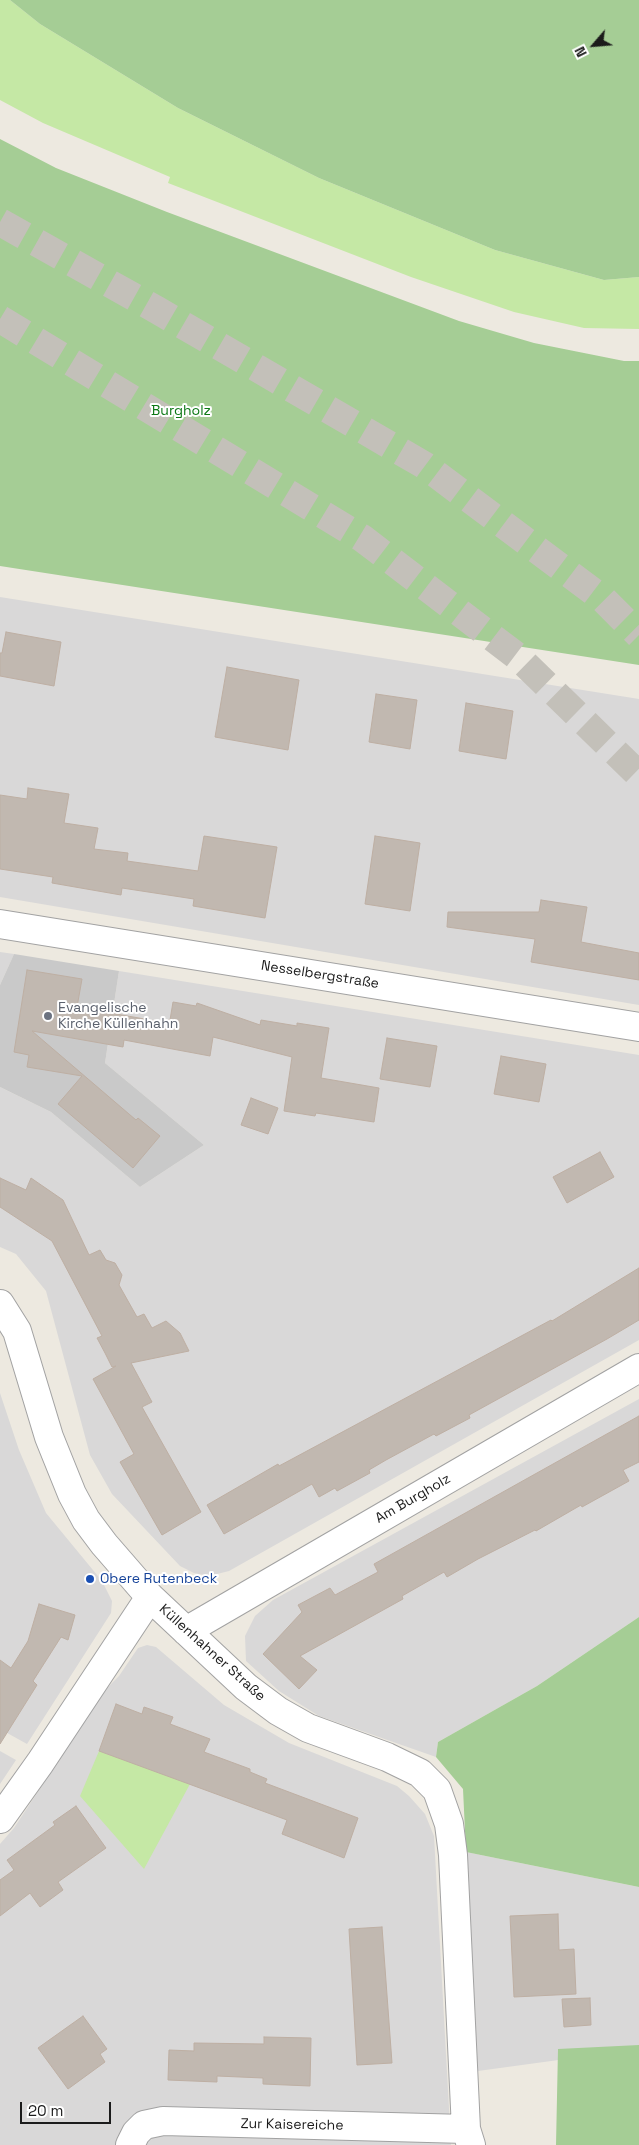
<!DOCTYPE html>
<html>
<head>
<meta charset="utf-8">
<style>
	body { margin:0 }
	#map { position:relative; width:639px; height:2145px; overflow:hidden; background:#ede9e0; font-family:"Space Grotesk",sans-serif }
	canvas { display:block }
	.north { position:absolute; left:569px; top:20px; width:50px; height:50px; -webkit-text-stroke:4px #fff; paint-order:stroke; rotate:243deg; font-size:14px; font-weight:700; line-height:20px; text-align:center; color:#1b1b1b }
	.north::after { content:''; display:block; margin:auto; width:18px; height:22px; background:#1b1b1b; clip-path:polygon(50% 0,100% 100%,50% 72%,0 100%) }
	.scale { position:absolute; left:20px; top:2102px; width:91px; height:22px; box-sizing:border-box; border:2px solid #1b1b1b; border-top:0; padding-left:6px; font-size:15px; line-height:18px; white-space:nowrap; color:#1b1b1b; -webkit-text-stroke:4px #fff; paint-order:stroke }
</style>
</head>
<body>
<div id="map">
<canvas width="639" height="2145"></canvas>
<div class="north">N</div>
<div class="scale">20 m</div>
</div>
<script>
const ctx = document.querySelector('canvas').getContext('2d');
ctx.lineJoin = 'round';
function paint(path, color) {
  ctx.fillStyle = color;
  ctx.fill(path, 'evenodd');
}
function poly(rows) {
  const path = new Path2D();
  for (const r of rows) {
    path.moveTo(r[0], r[1]);
    for (let i = 2; i < r.length; i += 2) path.lineTo(r[i], r[i + 1]);
  }
  return path;
}
function strokePath(path, color, width, dash) {
  ctx.strokeStyle = color;
  ctx.lineWidth = width;
  ctx.lineCap = dash ? 'butt' : 'round';
  ctx.setLineDash(dash || []);
  ctx.stroke(path);
}
function label(font, color, halo, rows, align = 'center') {
  ctx.font = font + ' "Space Grotesk",sans-serif';
  ctx.lineWidth = 4;
  ctx.setLineDash([]);
  ctx.textBaseline = 'middle';
  ctx.strokeStyle = halo;
  ctx.fillStyle = color;
  for (const [text, x, y, turn = 0] of rows) {
    ctx.save();
    ctx.translate(x, y);
    ctx.rotate((+turn || 0) * Math.PI / 180);
    ctx.textAlign = isNaN(turn) ? turn : align;
    if (halo) ctx.strokeText(text, 0, 0);
    ctx.fillText(text, 0, 0);
    ctx.restore();
  }
}
const residential = poly([
	[0,597,639,699,639,1005,0,897],
	[0,952,14,954,0,985],
	[119,971,639,1055,639,1340,229,1571,209,1576,194,1573,180,1566,112,1494,90,1455,46,1291,16,1254,0,1247,0,1087,51,1112,140,1187,204,1145,105,1063],
	[0,1393,19,1450,46,1513,102,1581,112,1601,111,1613,27,1744,0,1729],
	[639,1399,639,1617,537,1686,438,1742,436,1757,319,1716,279,1691,246,1661,245,1636,255,1616,273,1600],
	[147,1645,156,1647,224,1705,289,1743,397,1786,409,1796,425,1814,434,1836,451,2145,0,2145,0,1844,14,1828,105,1690,119,1676,138,1648],
	[0,1751,16,1760,0,1784],
	[466,1852,639,1887,639,2049,478,2071,470,2033]
]);
const religious = poly([
	[14,954,119,971,105,1063,204,1145,140,1187,51,1112,0,1087,0,985]
]);
const grass = poly([
	[0,0,10,0,40,24,178,108,319,178,495,250,604,280,639,277,639,329,584,328,514,312,411,277,168,183,170,177,43,123,0,100],
	[99,1751,190,1784,144,1869,80,1796]
]);
const forest = poly([
	[10,0,639,0,639,277,604,280,495,250,319,178,178,108,40,24],
	[0,139,56,168,167,212,459,321,534,343,624,361,639,361,639,665,0,566],
	[639,1617,639,1887,466,1852,463,1789,436,1757,438,1742,537,1686],
	[639,2045,639,2145,556,2145,558,2049]
]);
const building = poly([
	[6,632,61,642,54,686,0,676,0,653,2,653,6,632],
	[227,667,299,680,288,750,215,737,227,667],
	[376,694,417,700,410,749,369,742,376,694],
	[466,703,513,711,506,759,459,751,466,703],
	[28,788,69,794,64,823,98,828,94,849,128,853,127,861,198,871,204,836,277,847,265,918,193,906,194,899,122,888,121,895,52,883,53,877,0,869,0,795,27,799,28,788],
	[375,836,420,843,410,911,365,904,375,836],
	[541,900,587,907,581,942,639,953,639,980,531,962,535,939,447,927,448,912,539,912,541,900],
	[27,970,82,979,77,1007,167,1023,168,1020,170,1020,173,1002,196,1006,197,1003,260,1025,261,1020,297,1026,297,1023,329,1028,321,1078,379,1088,374,1122,316,1113,315,1116,284,1111,292,1057,213,1037,210,1056,124,1040,123,1047,32,1031,136,1120,138,1118,160,1136,133,1168,58,1104,82,1076,27,1067,29,1055,14,1052,27,970],
	[387,1038,437,1046,430,1087,380,1079,387,1038],
	[501,1056,546,1064,539,1102,494,1094,501,1056],
	[251,1098,278,1108,268,1134,241,1125,251,1098],
	[600,1152,614,1177,567,1203,553,1177,600,1152],
	[0,1178,26,1190,31,1178,63,1200,89,1255,100,1250,106,1260,115,1263,122,1275,119,1285,137,1317,144,1314,152,1328,166,1321,180,1333,189,1351,131,1363,152,1402,142,1407,201,1512,162,1535,120,1462,134,1454,93,1379,116,1366,112,1367,105,1353,97,1338,102,1336,52,1241,0,1207,0,1178],
	[639,1268,639,1320,607,1339,469,1415,470,1418,436,1436,434,1434,386,1460,369,1470,370,1473,337,1491,335,1488,319,1497,312,1484,224,1534,207,1505,278,1464,279,1466,551,1320,552,1321,639,1268],
	[639,1416,639,1462,623,1470,629,1481,582,1507,581,1505,536,1531,535,1530,478,1559,447,1577,444,1572,402,1596,403,1599,300,1656,317,1670,299,1689,263,1654,302,1612,298,1605,330,1588,335,1595,378,1572,374,1564,639,1416],
	[39,1604,75,1615,68,1640,61,1637,33,1681,37,1685,0,1744,0,1660,11,1668,28,1641,39,1604],
	[116,1704,142,1714,144,1707,173,1717,170,1724,210,1739,204,1752,250,1769,250,1772,267,1779,265,1783,358,1818,344,1858,282,1834,287,1820,99,1751,116,1704],
	[76,1806,106,1848,58,1882,63,1890,40,1907,30,1893,0,1916,0,1880,14,1870,7,1860,55,1825,53,1822,76,1806],
	[558,1914,559,1950,574,1949,576,1994,514,1997,510,1916,558,1914],
	[382,1927,392,2063,357,2065,349,1929,382,1927],
	[590,1998,591,2025,564,2027,562,1999,590,1998],
	[83,2016,107,2049,100,2054,105,2062,68,2089,38,2048,83,2016],
	[264,2037,311,2038,310,2086,263,2084,263,2078,217,2076,217,2082,168,2080,169,2050,194,2051,194,2043,264,2044,264,2037]
]);
const highwayTunnel = poly([
	[0,222,157,310,424,465,603,599,639,635],
	[0,319,362,538,518,657,639,775]
]);
const minor = poly([
	[0,924,639,1027],
	[0,1304,17,1331,49,1437,72,1494,86,1520,104,1544,150,1597,246,1687,278,1711,308,1728,387,1757,420,1773,437,1790,449,1824,453,1855,466,2129,471,2145],
	[186,1631,639,1368],
	[0,1819,40,1763,150,1597],
	[130,2145,136,2133,144,2125,163,2121,466,2129]
]);
const markers = [
	[48,1016,5,"#6b7280"],
	[90,1579,5,"#1a4fb4"]
];
const parkNames = [
	["Burgholz",181,411]
];
const streetNames = [
	["Nesselbergstraße",320,975,9],
	["Am Burgholz",413,1499,-30],
	["Küllenhahner Straße",212,1653,42],
	["Zur Kaisereiche",292,2125,1]
];
const worshipNames = [
	["Evangelische",58,1008],
	["Kirche Küllenhahn",58,1024]
];
const transitNames = [
	["Obere Rutenbeck",100,1579]
];
paint(residential, '#d9d8d8');
paint(religious, '#c9c9c9');
paint(grass, '#c5e8a5');
paint(forest, '#a5cd95');
paint(building, '#c1b8b0');
strokePath(building, '#beafa3', 1);
strokePath(highwayTunnel, '#c3c0b9', 28, [28, 14]);
strokePath(minor, '#a2a2a2', 30);
strokePath(minor, '#fff', 28);
for (const [x, y, r, color] of markers) {
  const dot = new Path2D();
  dot.arc(x, y, r, 0, 2 * Math.PI);
  ctx.fillStyle = color;
  ctx.fill(dot);
  strokePath(dot, '#fff', 2);
}
label('14px', '#0b7815', '#fff', parkNames);
label('14px', '#1b1b1b', '#fff', streetNames);
label('14px', '#5b616d', '#fff', worshipNames, 'left');
label('14px', '#164399', '#fff', transitNames, 'left');
</script>
</body>
</html>
